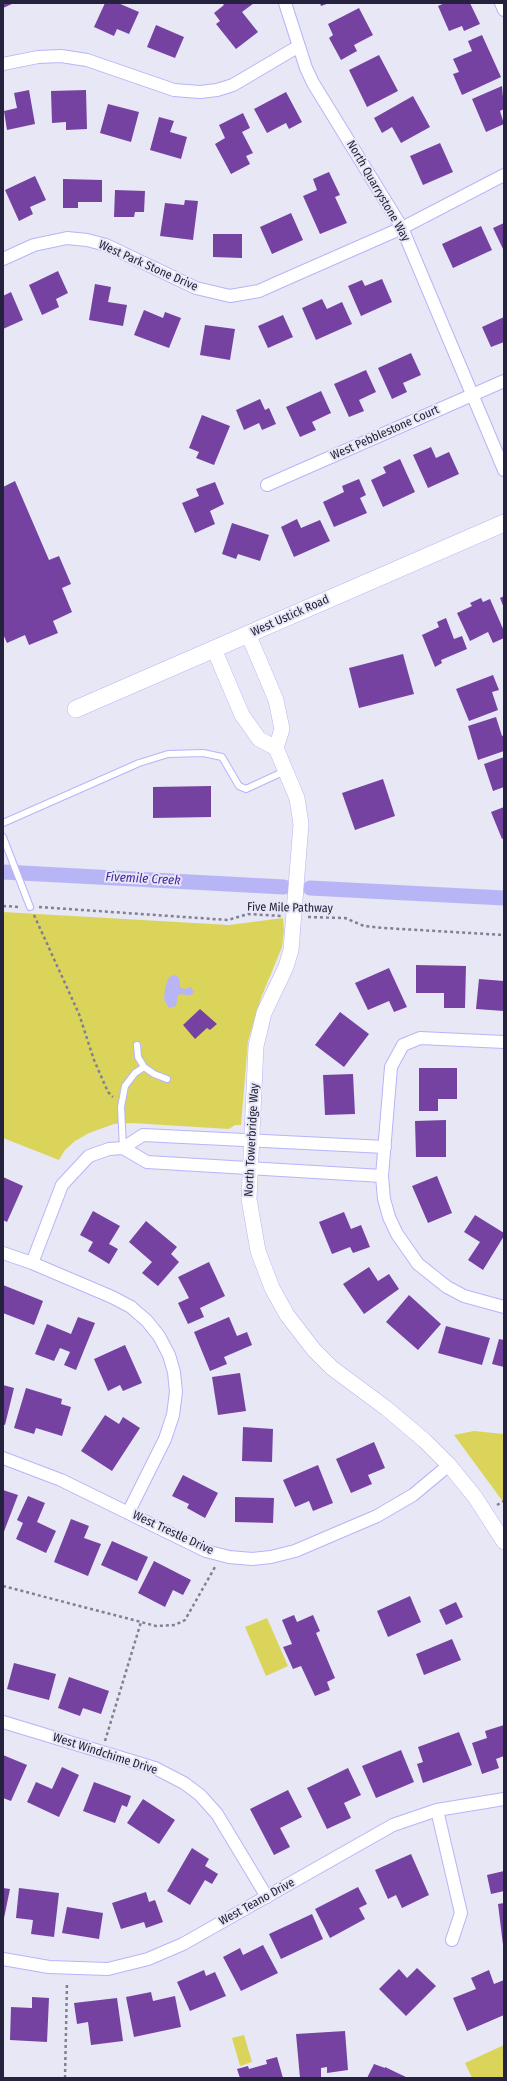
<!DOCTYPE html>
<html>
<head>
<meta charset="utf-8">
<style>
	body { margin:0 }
	#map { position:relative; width:507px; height:2081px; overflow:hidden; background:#e7e7f5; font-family:"Fira Sans Condensed",sans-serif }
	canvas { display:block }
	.frame { position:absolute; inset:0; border:4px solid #24223c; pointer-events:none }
</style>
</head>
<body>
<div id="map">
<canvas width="507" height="2081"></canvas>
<div class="frame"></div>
</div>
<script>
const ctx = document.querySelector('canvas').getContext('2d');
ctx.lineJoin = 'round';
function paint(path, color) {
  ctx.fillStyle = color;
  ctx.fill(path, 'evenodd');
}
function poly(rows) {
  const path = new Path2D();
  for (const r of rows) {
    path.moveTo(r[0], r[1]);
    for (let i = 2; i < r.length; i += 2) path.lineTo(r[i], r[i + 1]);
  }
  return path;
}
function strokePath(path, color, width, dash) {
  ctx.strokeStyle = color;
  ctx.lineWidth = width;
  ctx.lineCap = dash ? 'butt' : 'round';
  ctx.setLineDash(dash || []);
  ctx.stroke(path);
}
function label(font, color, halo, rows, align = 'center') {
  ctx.font = font + ' "Fira Sans Condensed",sans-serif';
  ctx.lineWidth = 4;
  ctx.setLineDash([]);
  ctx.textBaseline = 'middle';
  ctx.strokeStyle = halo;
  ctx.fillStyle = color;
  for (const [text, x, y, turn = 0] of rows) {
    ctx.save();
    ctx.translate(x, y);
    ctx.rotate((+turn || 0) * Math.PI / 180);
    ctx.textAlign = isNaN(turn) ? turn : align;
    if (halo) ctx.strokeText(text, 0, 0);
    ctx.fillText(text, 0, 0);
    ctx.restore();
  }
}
const green = poly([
	[3,912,229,925,283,918,284,930,282,947,261,998,248,1041,241,1125,235,1125,229,1129,132,1123,114,1124,89,1133,75,1141,65,1150,59,1160,3,1138],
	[474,1431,504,1434,504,1503,454,1435],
	[267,1618,288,1666,266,1676,245,1627],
	[244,2035,252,2062,240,2066,232,2038],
	[504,2045,504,2078,472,2078,465,2063]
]);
const water = poly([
	[175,975,179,978,180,987,184,989,191,987,194,992,190,996,182,994,178,995,176,1006,169,1008,164,1000,165,988,169,977]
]);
const canal = poly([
	[3,872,284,887],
	[310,888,504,898]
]);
const building = poly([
	[3,3,14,3,3,8],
	[105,3,118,3,139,12,129,34,117,29,114,36,94,27],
	[222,3,254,3,242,12,258,32,236,49,216,24,220,21,214,13,224,5],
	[320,3,329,3,321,6],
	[445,3,470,3,480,24,464,31,462,26,449,31,438,6],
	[359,8,373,35,354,45,357,51,341,60,329,38,333,35,328,24],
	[156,25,184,37,175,58,147,47],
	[482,35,501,77,462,95,453,74,459,72,453,59,472,51,468,41],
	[379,55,398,91,367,107,349,70],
	[502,86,504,109,500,111,504,124,486,132,472,99],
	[29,90,35,124,7,130,4,111,17,108,14,93],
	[86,90,87,129,66,130,66,122,52,123,51,91],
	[286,92,302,122,289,129,286,123,267,133,254,109],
	[413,96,430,127,401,143,392,127,382,133,374,118],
	[108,104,139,112,131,142,100,133],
	[243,113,250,128,242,132,253,153,246,156,250,164,231,174,215,144,225,138,219,125],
	[159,117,174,121,170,132,187,137,181,159,150,150],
	[440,143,453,172,423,185,410,156],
	[329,172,340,195,335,197,347,223,320,234,303,196,317,190,313,179],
	[35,176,46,200,30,207,33,214,19,221,5,190],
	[63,179,102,180,102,202,78,202,78,208,63,208],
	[115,190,145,191,144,212,135,212,134,217,114,217],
	[185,200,198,201,193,240,160,236,165,203,184,205],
	[291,213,303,240,272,254,260,227],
	[504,223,504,251,493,228],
	[481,226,492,250,453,268,442,244],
	[213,234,242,234,242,258,213,257],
	[58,271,68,293,56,299,59,307,42,315,29,285],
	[382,279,392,302,361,316,348,286,362,280,365,286],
	[95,284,111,287,108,302,127,305,123,326,89,320],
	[11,292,23,320,3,329,3,296],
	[322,299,327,309,342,302,352,324,316,340,302,308],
	[144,310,163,318,165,312,181,318,169,348,134,335],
	[283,315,293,337,268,348,258,326],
	[504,317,504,342,491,347,482,327],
	[205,325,235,329,230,360,200,355],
	[411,353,421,375,403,383,407,392,392,399,378,368],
	[366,370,376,392,359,400,364,411,349,417,334,384],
	[321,391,331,413,312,422,316,430,300,437,286,407],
	[260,399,265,410,269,408,276,424,262,430,259,423,244,430,236,410],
	[202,415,230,426,214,465,196,458,199,452,189,448],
	[431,447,436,458,449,452,459,474,428,488,413,455],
	[400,459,415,492,383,507,371,480,386,473,383,467],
	[359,479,366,495,360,498,367,513,334,527,323,502,344,492,342,486],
	[15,481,49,560,59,556,71,584,62,588,72,612,53,621,58,633,29,645,25,635,7,643,3,634,3,487],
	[215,482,224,504,210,511,215,524,195,533,182,503,199,496,196,489],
	[297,519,301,528,320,520,330,541,294,557,281,527],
	[232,523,269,535,260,561,238,554,236,559,222,554],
	[504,596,504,608,500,598],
	[481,598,483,602,490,599,504,631,504,638,493,643,488,632,470,641,457,613,472,606,470,603],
	[446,618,454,639,462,636,467,649,441,660,442,663,435,667,422,635,439,627,437,622],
	[403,654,414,694,359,708,349,668],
	[493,675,499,690,492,692,498,710,469,721,456,689],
	[496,717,502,736,504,735,504,751,478,760,468,726],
	[504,757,504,787,493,791,484,764],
	[383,779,395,816,355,830,342,793],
	[211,786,211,817,153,818,153,787],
	[504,807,504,838,502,839,491,812],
	[416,965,466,966,465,1008,444,1008,444,993,416,993],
	[389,968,407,1007,394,1012,389,1001,368,1010,355,983],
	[479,979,504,981,504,1011,476,1009],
	[200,1009,217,1024,210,1030,207,1028,195,1039,183,1025],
	[340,1012,369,1034,344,1067,315,1045],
	[419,1068,457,1068,457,1099,438,1099,438,1111,419,1111],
	[353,1074,355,1114,325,1115,323,1075],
	[446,1120,446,1157,416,1157,415,1121],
	[437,1176,452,1213,428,1223,412,1186],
	[3,1177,23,1186,7,1222,3,1220],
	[93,1211,120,1226,109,1244,118,1249,109,1264,88,1251,93,1242,80,1235],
	[344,1212,351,1229,361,1225,370,1247,353,1253,350,1247,332,1254,319,1222],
	[475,1215,504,1233,504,1236,483,1270,468,1260,480,1242,464,1232],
	[146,1221,177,1247,171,1254,179,1262,158,1286,142,1273,152,1262,129,1242],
	[209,1262,225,1296,200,1308,204,1317,188,1324,178,1303,189,1298,178,1277],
	[369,1267,378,1281,389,1274,399,1289,364,1314,343,1284],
	[3,1285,43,1301,34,1325,3,1313],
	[409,1295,441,1324,418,1350,386,1322],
	[78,1317,95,1323,76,1370,64,1365,70,1352,60,1348,54,1361,35,1354,47,1324,71,1334],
	[229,1317,237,1336,247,1332,252,1345,224,1357,227,1364,210,1371,194,1332],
	[446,1326,490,1338,482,1365,438,1353],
	[499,1339,504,1340,504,1367,492,1364],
	[125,1345,142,1383,123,1391,120,1385,108,1391,94,1359],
	[240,1373,246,1411,218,1415,212,1377],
	[3,1385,14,1388,5,1425,3,1424],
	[26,1388,62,1399,61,1404,71,1407,62,1436,36,1428,34,1434,14,1428],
	[105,1415,119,1424,123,1417,140,1428,112,1471,81,1451],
	[243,1427,273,1429,272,1462,242,1461],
	[374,1442,385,1468,368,1475,372,1484,351,1493,336,1459],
	[318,1465,333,1503,313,1511,309,1501,295,1507,283,1480],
	[183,1475,218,1493,205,1518,187,1508,189,1504,172,1496],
	[3,1490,18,1495,3,1534],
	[28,1496,45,1503,37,1522,56,1531,46,1553,16,1539,23,1523,17,1520],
	[235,1497,274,1498,273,1523,235,1522],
	[71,1519,89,1526,84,1538,101,1544,88,1576,54,1562],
	[112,1541,148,1557,137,1581,101,1565],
	[154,1561,191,1580,183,1595,173,1590,165,1607,138,1593],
	[410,1596,421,1622,388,1637,377,1611],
	[456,1602,463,1617,446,1625,439,1610],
	[294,1615,297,1622,313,1615,320,1631,316,1633,335,1678,327,1682,330,1690,315,1696,301,1666,293,1669,283,1647,292,1644,282,1620],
	[452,1639,461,1660,424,1675,416,1654],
	[14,1663,56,1674,49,1700,7,1689],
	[69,1677,109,1691,101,1714,83,1708,80,1716,58,1708],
	[504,1725,504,1756,496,1759,499,1768,482,1774,472,1743,487,1738,485,1731],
	[459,1732,472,1765,423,1783,417,1764,423,1762,418,1747],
	[401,1750,414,1782,376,1798,362,1766],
	[3,1755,27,1765,11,1801,3,1798],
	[62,1767,79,1775,59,1817,27,1802,36,1782,52,1789],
	[348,1768,361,1795,344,1803,351,1818,327,1829,307,1788],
	[94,1782,131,1796,127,1807,122,1805,115,1823,83,1811],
	[288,1790,302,1817,280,1828,290,1847,274,1855,250,1809],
	[143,1799,175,1820,159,1844,127,1823],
	[192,1848,209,1859,205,1866,218,1874,212,1884,205,1880,190,1905,167,1891],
	[411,1854,429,1895,402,1908,396,1895,388,1899,375,1870],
	[504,1871,504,1891,491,1894,487,1875],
	[358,1887,367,1904,359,1908,365,1919,330,1938,315,1909],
	[3,1888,10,1889,4,1918,3,1918],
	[19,1888,59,1893,54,1937,31,1934,33,1920,16,1918],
	[146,1892,149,1902,155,1900,163,1922,146,1928,144,1922,121,1929,112,1903],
	[504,1903,504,1945,503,1945,498,1904],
	[67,1907,103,1913,99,1939,62,1933],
	[312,1914,323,1939,281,1959,269,1934],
	[263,1945,278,1973,241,1991,223,1957,240,1948,243,1955],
	[417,1968,436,1986,406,2016,379,1989,399,1969,407,1978],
	[204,1970,206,1976,215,1972,226,1996,190,2011,177,1982],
	[489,1970,494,1984,504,1980,504,2015,467,2031,453,1998,476,1989,471,1978],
	[151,1992,153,2001,175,1996,181,2027,134,2037,126,1997],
	[32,1997,49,1998,47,2042,10,2040,11,2007,32,2008],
	[117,1998,123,2041,91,2045,88,2022,77,2024,74,2003],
	[345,2031,348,2070,327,2073,327,2067,321,2068,321,2078,300,2078,296,2034],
	[277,2057,283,2078,240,2078,237,2069,248,2066,249,2069,267,2064,266,2060],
	[374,2064,385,2068,385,2067,408,2078,367,2078]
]);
const path = poly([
	[3,906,20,907],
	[39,907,228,920,248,914,281,916],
	[34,915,79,1014,94,1060,108,1092,113,1097],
	[308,917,345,918,364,926,384,928,504,935],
	[497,1505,504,1501],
	[3,1586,141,1622,156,1626,175,1625,185,1620,215,1567],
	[105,1741,141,1622],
	[65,2078,67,1982]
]);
const service = poly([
	[3,823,139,763,168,754,203,753,222,757,239,786,246,789,285,771],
	[3,837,30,907],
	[137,1045,138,1057,144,1067,154,1074,167,1079],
	[123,1148,121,1107,125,1086,135,1073,144,1067]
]);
const minor = poly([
	[285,3,306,68,313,83,402,228,504,470],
	[501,3,504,10],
	[3,64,38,57,61,56,87,60,174,90,200,92,217,90,233,85,299,46],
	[3,259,34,245,67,238,87,240,106,245,196,288,230,296,259,291,279,282,402,228,504,175],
	[267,485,504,381],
	[504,1042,420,1038,403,1045,391,1067,382,1176,384,1199,389,1217,397,1234,418,1264,447,1287,464,1296,504,1307],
	[382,1176,147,1162,123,1148,143,1135,385,1147],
	[3,1253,32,1263,112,1297,131,1307,147,1321,159,1336,169,1355,174,1372,176,1392,173,1415,165,1439,128,1513],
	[32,1263,62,1185,89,1156,109,1149,123,1148],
	[3,1458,61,1480,206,1551,229,1557,252,1559,271,1557,295,1551,377,1516,413,1495,449,1465],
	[3,1722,155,1768,184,1783,200,1795,217,1814,267,1897],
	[437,1810,461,1913,452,1940],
	[3,1959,49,1967,108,1969,148,1959,183,1944,393,1825,437,1810,504,1799]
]);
const tertiary = poly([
	[248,634,276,700,282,729,276,748,297,798,301,824,291,950,286,967,264,1013,256,1046,249,1199,258,1251,272,1288,287,1315,314,1350,332,1368,386,1408,425,1441,449,1465,475,1497,504,1542],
	[214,649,242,715,259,739,276,748]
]);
const secondary = poly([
	[76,709,504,523]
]);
const streetNames = [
	["North Quarrystone Way",378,191,60],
	["West Park Stone Drive",148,266,24],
	["West Pebblestone Court",385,433,-24],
	["West Ustick Road",290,616,-24],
	["Five Mile Pathway",290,908,1],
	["North Towerbridge Way",252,1140,-87],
	["West Trestle Drive",173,1533,25],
	["West Windchime Drive",105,1754,18],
	["West Teano Drive",257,1902,-29]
];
const waterNames = [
	["Fivemile Creek",143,879,3]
];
paint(green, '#dbd45b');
paint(water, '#b7b5f5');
strokePath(canal, '#b7b5f5', 15);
paint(building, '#7542a2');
strokePath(service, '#b7b4fa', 8);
strokePath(minor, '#b7b4fa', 14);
strokePath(tertiary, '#b7b4fa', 16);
strokePath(secondary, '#b7b4fa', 18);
strokePath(path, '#818094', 2.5, [3, 3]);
strokePath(service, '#fff', 6);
strokePath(minor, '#fff', 12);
strokePath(tertiary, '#fff', 15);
strokePath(secondary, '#fff', 17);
label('12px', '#24223c', '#e7e7f5', streetNames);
label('italic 13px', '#4627a1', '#e7e7f5', waterNames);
</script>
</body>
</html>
